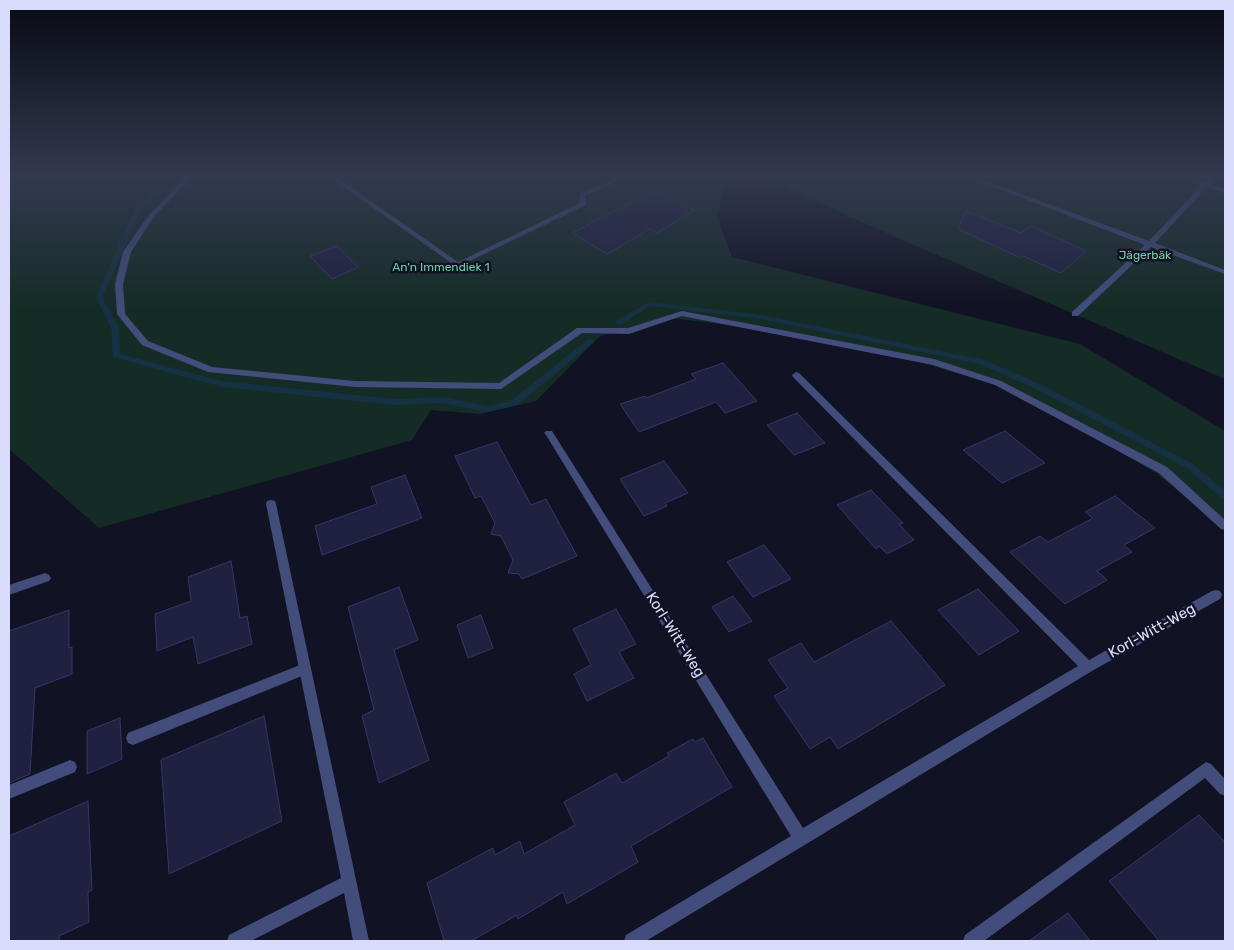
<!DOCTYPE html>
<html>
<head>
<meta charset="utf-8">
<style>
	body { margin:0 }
	#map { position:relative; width:1234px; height:950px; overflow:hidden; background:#111223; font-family:Rubik,sans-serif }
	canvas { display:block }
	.frame { position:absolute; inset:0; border:10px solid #d8dcfa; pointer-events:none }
</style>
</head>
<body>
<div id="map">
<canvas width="1234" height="950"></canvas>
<div class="frame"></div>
</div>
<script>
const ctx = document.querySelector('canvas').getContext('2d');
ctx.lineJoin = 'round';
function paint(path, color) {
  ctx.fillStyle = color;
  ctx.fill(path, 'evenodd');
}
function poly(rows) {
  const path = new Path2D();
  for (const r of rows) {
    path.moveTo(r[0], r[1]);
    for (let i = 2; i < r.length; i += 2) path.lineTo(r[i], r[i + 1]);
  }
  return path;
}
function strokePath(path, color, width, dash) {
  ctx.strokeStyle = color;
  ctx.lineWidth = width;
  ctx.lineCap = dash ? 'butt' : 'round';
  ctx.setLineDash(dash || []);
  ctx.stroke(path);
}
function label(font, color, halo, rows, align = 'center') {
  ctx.font = font + ' Rubik,sans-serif';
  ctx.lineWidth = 5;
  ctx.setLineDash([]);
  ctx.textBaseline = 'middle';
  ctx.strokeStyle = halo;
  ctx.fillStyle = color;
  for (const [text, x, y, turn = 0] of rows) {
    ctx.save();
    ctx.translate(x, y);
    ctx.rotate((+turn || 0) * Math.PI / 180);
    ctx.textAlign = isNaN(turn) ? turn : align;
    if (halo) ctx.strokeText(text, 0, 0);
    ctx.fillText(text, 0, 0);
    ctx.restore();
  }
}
const green = poly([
	[9,175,728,175,717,216,732,257,1080,344,1225,431,1225,529,1156,473,1088,433,993,384,910,359,744,327,670,318,600,336,536,401,480,414,431,410,412,440,99,528,9,449],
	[759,175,1225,175,1225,379,884,232]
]);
const stream = poly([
	[175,175,180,176,142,208,102,297,119,328,120,354,222,381,394,399,442,397,488,406,511,401,587,340,593,340,594,342,517,405,488,412,442,403,394,405,222,387,113,357,111,328,96,297,136,207,175,175],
	[649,302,755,314,985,360,1044,386,1193,464,1225,491,1225,499,1222,498,1187,468,1038,390,980,364,755,318,650,306,621,324,618,324,614,322,649,302]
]);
const building = poly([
	[654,191,695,210,657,233,650,229,607,254,572,233,654,191],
	[966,211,1021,233,1031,226,1086,251,1061,273,1023,256,1021,258,958,229,966,211],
	[337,246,358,267,332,279,310,256,337,246],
	[723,363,757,401,725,413,716,402,639,432,620,404,645,396,646,398,696,379,691,374,723,363],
	[797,413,825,443,794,455,767,425,797,413],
	[1005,431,1045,463,1002,483,963,450,1005,431],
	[497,442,531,505,546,499,577,556,522,579,519,574,508,573,513,560,501,536,491,534,495,523,481,496,475,498,455,456,497,442],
	[664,461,688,493,665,503,667,506,644,516,620,479,664,461],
	[405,475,422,518,322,555,315,526,377,504,371,487,405,475],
	[871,490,903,523,899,524,914,540,887,554,879,546,876,549,837,505,871,490],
	[1115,496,1155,528,1124,545,1132,552,1097,571,1107,580,1065,604,1010,552,1040,536,1048,542,1093,518,1085,512,1115,496],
	[764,545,791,579,753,597,727,562,764,545],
	[231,561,240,618,247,616,252,644,198,664,193,637,157,651,155,614,191,601,188,577,231,561],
	[399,587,418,640,394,650,429,760,379,783,362,716,374,710,348,607,399,587],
	[978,589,1019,631,979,655,938,610,978,589],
	[733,596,752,621,729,632,712,607,733,596],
	[616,609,636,644,619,652,634,678,587,701,574,674,591,665,573,629,616,609],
	[69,610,69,648,72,647,72,674,35,688,30,774,9,783,9,631,69,610],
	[481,615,493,648,468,658,457,625,481,615],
	[891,621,945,685,838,749,830,737,810,749,774,696,788,688,768,660,801,643,814,662,891,621],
	[264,716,282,821,169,874,161,760,264,716],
	[120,718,122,759,87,774,87,731,120,718],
	[703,738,732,787,631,846,638,862,567,904,563,892,518,919,517,915,471,941,444,941,427,883,493,848,495,855,520,841,524,854,575,825,564,802,616,773,622,783,669,756,667,753,693,739,695,742,703,738],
	[88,801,92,890,88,892,89,922,59,936,59,941,9,941,9,836,88,801],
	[1199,815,1225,842,1225,941,1159,941,1109,881,1199,815],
	[1068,913,1090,941,1029,941,1068,913]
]);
const service = poly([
	[188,175,194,175,153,218,131,252,123,284,125,314,148,341,212,367,355,381,499,383,577,328,628,328,682,311,934,359,1001,381,1167,467,1225,520,1225,530,1221,529,1159,473,995,385,933,365,682,316,629,334,582,333,501,389,355,387,208,372,142,345,117,314,115,284,123,252,148,216,188,175],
	[327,175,334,175,458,262,580,203,580,194,622,175,630,175,585,196,586,205,457,267,327,175],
	[962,175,970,175,1149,241,1202,185,1174,175,1183,175,1205,182,1212,175,1218,175,1210,184,1225,189,1225,193,1207,187,1155,243,1225,270,1225,274,1151,247,1078,316,1072,316,1072,312,1145,245,962,175],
	[45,573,49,575,51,578,49,581,9,595,9,585,45,573],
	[305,663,309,665,311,669,309,673,133,745,128,743,126,738,128,733,305,663],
	[70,760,75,762,77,767,75,772,9,799,9,785,70,760],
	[1206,762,1211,764,1225,779,1225,796,1220,794,1205,778,984,941,963,941,965,935,1206,762]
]);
const minor = poly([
	[796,372,799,373,1089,660,1212,591,1216,590,1220,591,1222,595,1220,599,1092,671,646,941,624,941,626,935,791,836,546,435,544,433,546,431,552,431,803,828,1078,666,793,377,792,375,796,372],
	[271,500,275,501,276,504,369,941,353,941,344,893,251,941,227,941,229,935,341,878,266,504,267,501,271,500]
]);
const farParknames = [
	["Jägerbäk",1145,256],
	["An'n Immendiek 1",441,268]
];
const streetNames = [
	["Korl-Witt-Weg",1152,631,-29],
	["Korl-Witt-Weg",675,635,58]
];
paint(green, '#152c26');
paint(stream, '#153143');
paint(building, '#202141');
strokePath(building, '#35366a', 1);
paint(service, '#424d7c');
paint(minor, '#424d7c');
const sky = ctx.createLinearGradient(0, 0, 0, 308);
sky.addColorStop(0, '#090a13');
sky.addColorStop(0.57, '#323950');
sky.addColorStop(1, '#32395000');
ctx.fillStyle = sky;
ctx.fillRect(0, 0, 1234, 308);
label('12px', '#6dd1a2', '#111223', farParknames);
label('15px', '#d8dcfa', '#111223', streetNames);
</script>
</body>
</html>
